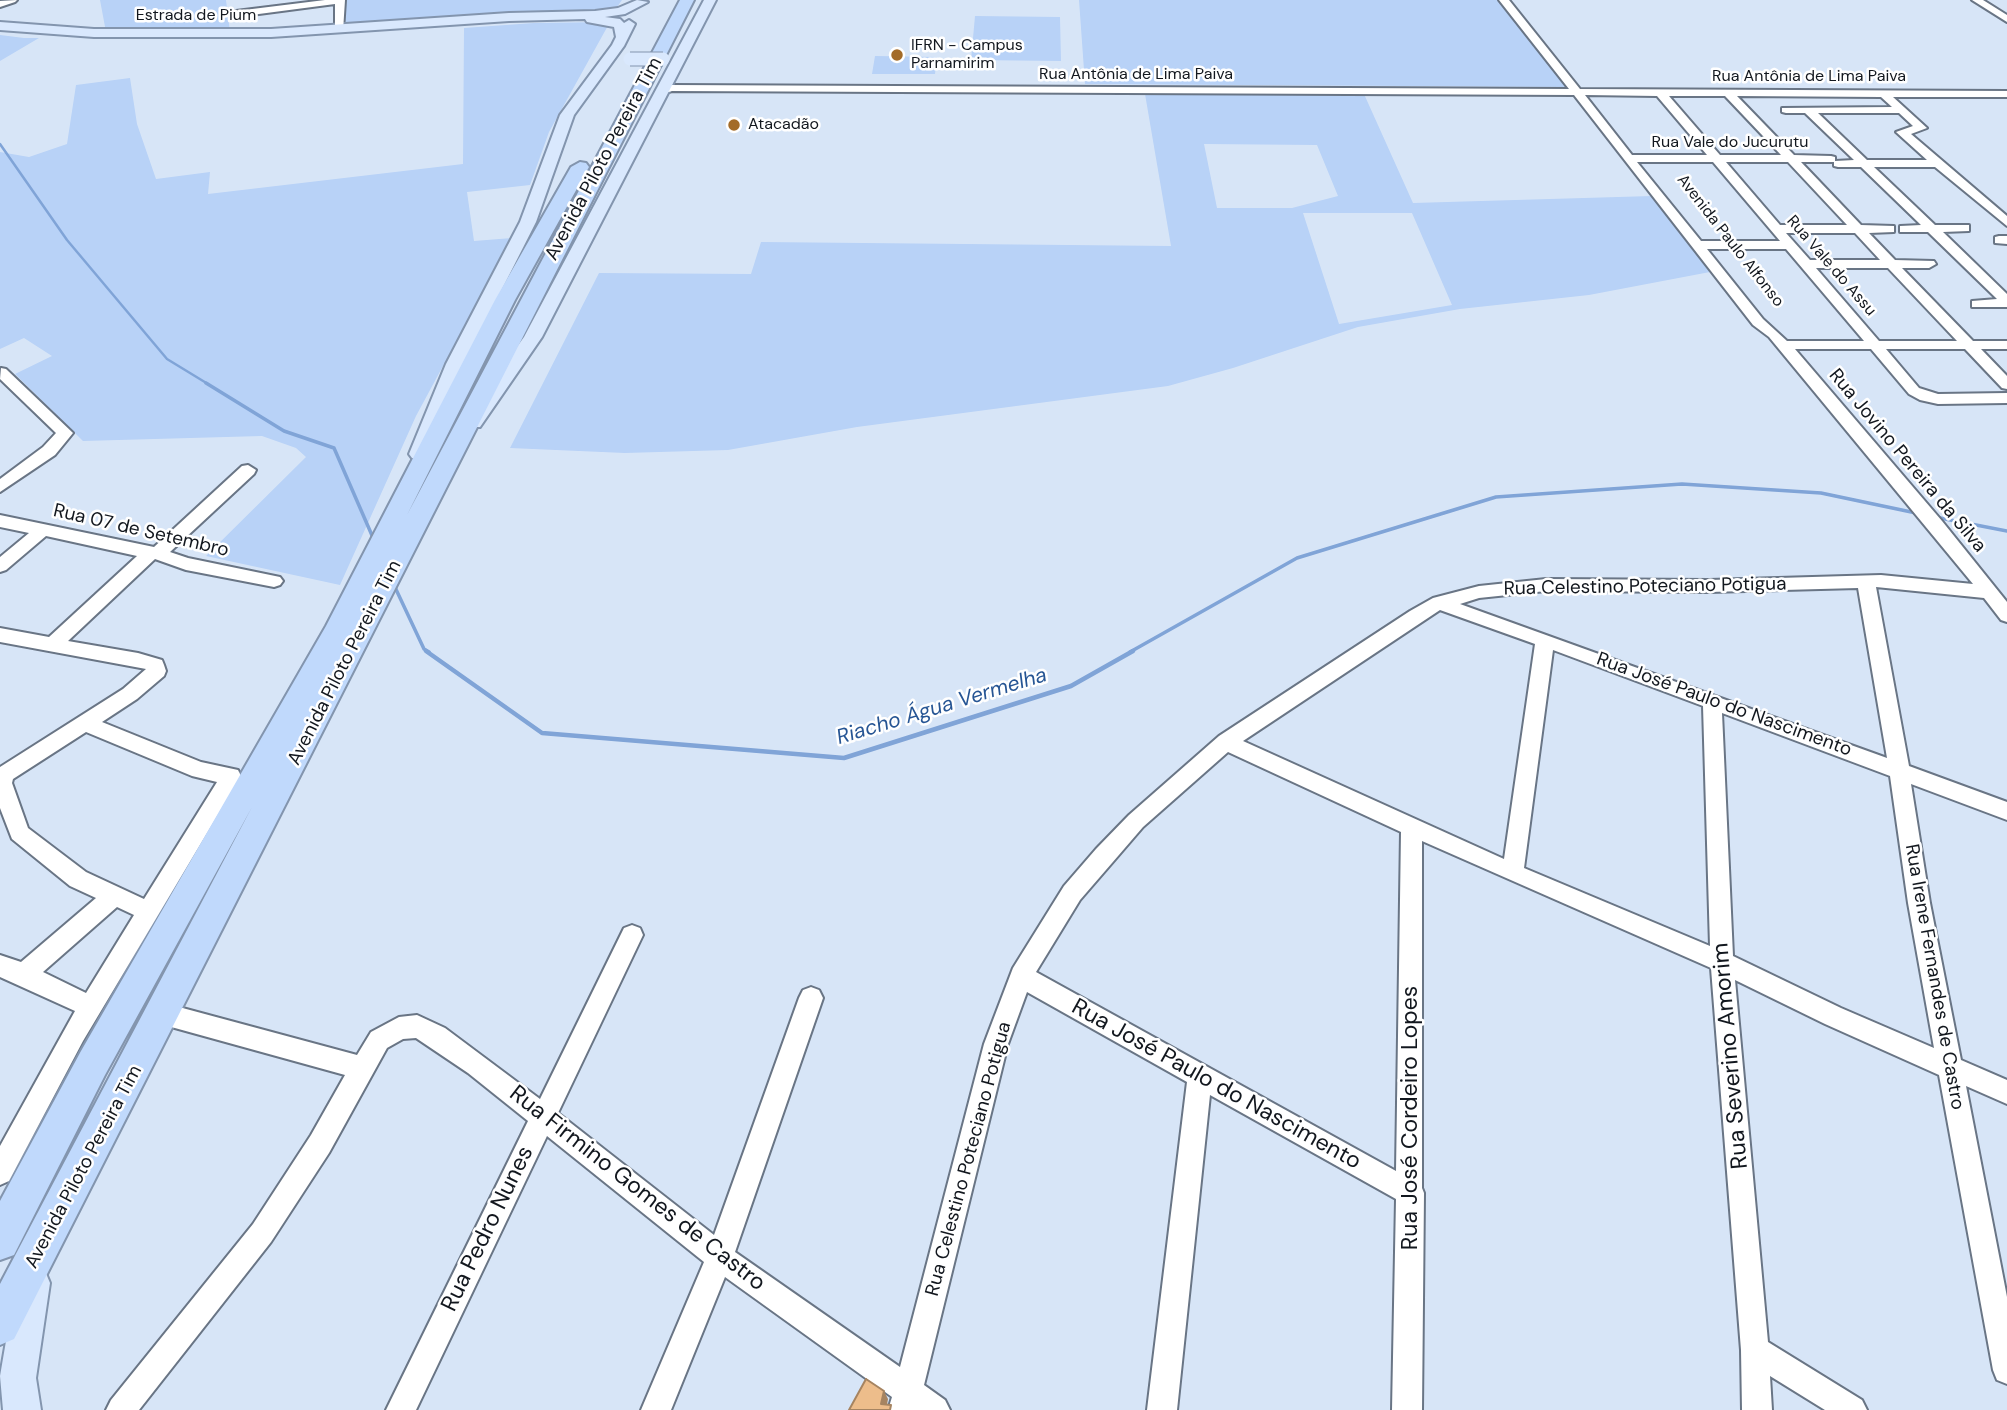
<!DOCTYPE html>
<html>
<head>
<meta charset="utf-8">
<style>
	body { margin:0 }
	canvas { display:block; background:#d7e5f7 }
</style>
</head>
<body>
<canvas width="2007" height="1410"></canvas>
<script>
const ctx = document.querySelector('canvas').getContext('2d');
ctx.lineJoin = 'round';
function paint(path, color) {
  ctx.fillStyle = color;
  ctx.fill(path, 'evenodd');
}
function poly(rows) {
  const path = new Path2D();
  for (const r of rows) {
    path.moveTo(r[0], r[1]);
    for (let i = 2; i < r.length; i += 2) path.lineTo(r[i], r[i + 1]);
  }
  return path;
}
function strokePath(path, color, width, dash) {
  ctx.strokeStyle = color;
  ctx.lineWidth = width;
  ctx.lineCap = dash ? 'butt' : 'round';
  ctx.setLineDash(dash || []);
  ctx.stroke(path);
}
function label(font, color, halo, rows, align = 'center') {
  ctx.font = font + ' "DM Sans",sans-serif';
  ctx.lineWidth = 5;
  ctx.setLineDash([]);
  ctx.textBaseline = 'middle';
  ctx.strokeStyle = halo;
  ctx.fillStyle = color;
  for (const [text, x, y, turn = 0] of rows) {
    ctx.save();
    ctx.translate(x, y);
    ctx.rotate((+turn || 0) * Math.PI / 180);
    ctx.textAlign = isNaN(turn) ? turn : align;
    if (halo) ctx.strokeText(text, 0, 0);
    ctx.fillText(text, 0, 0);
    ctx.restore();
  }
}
const green = poly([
	[100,0,226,0,230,32,106,32],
	[345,0,622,0,617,7,592,12,348,24,345,21],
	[1079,0,1499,0,1567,87,1085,84],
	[975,16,1060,17,1061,61,971,60],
	[610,22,549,132,530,185,467,192,474,241,512,238,416,416,340,585,206,556,306,457,296,448,262,436,83,441,15,374,52,356,24,338,0,349,0,152,29,157,67,144,76,85,130,78,137,124,156,179,210,172,208,194,463,164,464,28,534,23],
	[0,35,24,38,39,38,0,61],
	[875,56,937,57,935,74,872,74],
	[1145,94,1364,94,1413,203,1652,196,1710,272,1589,295,1460,309,1358,327,1233,368,1168,386,857,427,728,450,625,453,510,448,599,273,751,274,761,242,1171,246],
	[1204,144,1317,145,1338,196,1292,208,1217,208],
	[1303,213,1412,213,1452,305,1339,324]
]);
const streamFar2 = poly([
	[0,144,67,240,167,359,208,384]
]);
const streamFar1 = poly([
	[206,383,284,431,334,448,374,540],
	[1935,517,2007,531],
	[393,583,424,649,429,652],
	[1130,652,1297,558,1496,497,1682,484,1821,493,1916,513]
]);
const stream = poly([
	[426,651,542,733,844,758,1071,686,1133,651]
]);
const minor = poly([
	[17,0,15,2,0,7,0,1,17,0],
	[325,0,345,0,343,31,335,29,335,4,236,17,231,14,236,11,325,0],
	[1499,0,1509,0,1580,89,2007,91,2007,97,1893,97,1927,128,1911,134,2007,216,2007,226,1935,167,1874,167,1935,225,1969,225,1969,231,1943,232,2007,294,2007,307,1972,307,1972,301,1997,299,1928,232,1900,232,1900,226,1921,225,1861,167,1838,167,1834,166,1834,162,1801,162,1861,225,1894,226,1894,232,1869,233,1895,260,1934,261,1936,264,1929,268,1902,268,1973,341,2007,341,2007,349,1981,349,2007,376,2007,389,2002,388,1965,349,1886,349,1919,388,1938,394,2007,393,2007,403,1938,404,1920,400,1909,394,1871,349,1795,349,1942,521,2007,602,2007,622,2001,620,1984,598,1876,587,1909,766,2007,802,2007,820,1911,784,1930,903,1961,1060,2007,1080,2007,1104,1966,1086,2007,1297,2007,1384,1997,1380,1993,1370,1939,1075,1825,1024,1735,980,1768,1342,1862,1400,1867,1410,1825,1410,1770,1376,1772,1410,1742,1410,1741,1350,1711,968,1422,841,1422,1188,1424,1193,1422,1410,1392,1410,1396,1199,1210,1095,1177,1410,1147,1410,1187,1082,1027,992,1008,1044,924,1385,945,1400,950,1410,888,1410,892,1397,725,1277,671,1410,641,1410,704,1262,547,1136,416,1410,386,1410,528,1121,468,1073,416,1038,403,1039,387,1048,329,1153,271,1242,139,1410,106,1410,111,1400,253,1224,311,1135,345,1075,164,1025,156,1022,152,1014,156,1006,164,1003,357,1055,371,1032,399,1017,417,1015,445,1028,540,1099,624,928,632,925,640,928,643,935,558,1113,714,1235,799,998,803,990,811,987,819,990,823,998,735,1252,900,1367,984,1044,1013,968,1064,886,1096,849,1129,815,1219,736,1410,611,1433,598,1479,586,1546,579,1709,580,1881,575,1973,584,1769,337,1753,325,1574,95,672,91,662,94,657,91,671,85,1569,89,1499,0],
	[1585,95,1657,96,1707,155,1632,155,1585,95],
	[1669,96,1725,96,1781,155,1720,155,1669,96],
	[1737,96,1881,97,1892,107,1782,108,1782,112,1786,113,1805,113,1854,160,1835,161,1835,157,1831,156,1794,155,1737,96],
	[1818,113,1899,113,1913,126,1896,132,1927,160,1867,160,1818,113],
	[1637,162,1713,162,1780,241,1701,241,1637,162],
	[1726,162,1788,162,1847,225,1780,225,1726,162],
	[1786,233,1855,233,1880,260,1810,260,1786,233],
	[1707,249,1786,249,1864,341,1787,341,1763,319,1707,249],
	[1816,268,1888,268,1957,341,1879,341,1816,268],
	[1858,588,1887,758,1460,604,1479,598,1546,591,1709,592,1858,588],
	[1440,610,1535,644,1504,859,1243,741,1440,610],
	[1553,650,1703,706,1710,946,1524,868,1553,650],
	[1722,713,1890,776,1908,903,1934,1048,1841,1008,1733,956,1722,713],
	[1228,752,1401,832,1396,1171,1036,972,1080,900,1112,863,1143,827,1228,752],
	[1972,0,1983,0,2007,15,2007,22,1972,0],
	[1999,236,2007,236,2007,244,1995,243,1995,237,1999,236],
	[1,368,6,369,73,433,55,455,0,492,0,479,43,447,56,433,0,379,1,368],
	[248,465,256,470,254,474,170,552,188,558,280,577,283,581,280,585,274,587,186,570,155,559,68,641,138,653,162,660,164,665,166,671,164,676,137,699,102,722,201,762,238,770,241,776,83,1041,9,1181,0,1185,0,1146,75,1011,0,977,0,955,21,962,96,898,70,886,12,839,0,808,0,767,123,689,146,669,0,642,0,628,49,637,137,556,46,536,6,570,0,572,0,557,29,533,0,527,0,515,154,547,242,466,248,465],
	[86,732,192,776,217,782,144,899,86,872,28,828,12,783,13,779,86,732],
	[117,907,134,915,86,993,43,972,117,907]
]);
const major = poly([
	[637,0,648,2,625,14,605,17,620,19,624,23,629,20,635,24,624,46,574,115,536,222,464,364,429,454,426,458,419,460,412,458,409,454,446,364,520,222,560,115,612,45,616,37,614,27,587,22,585,19,509,21,271,37,94,37,0,30,0,22,94,29,271,29,509,13,595,11,618,8,637,0],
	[704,0,716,0,542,337,480,427,466,427,463,423,524,337,704,0],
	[33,1266,45,1271,50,1283,36,1378,41,1410,3,1410,0,1376,16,1283,21,1271,33,1266]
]);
const highway = poly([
	[680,0,694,0,14,1339,0,1345,0,1284,252,807,105,1075,14,1255,0,1260,0,1201,81,1051,326,626,495,300,571,167,580,162,586,163,589,167,515,300,407,515,680,0]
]);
const majorBridge = poly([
	[630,59,663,59]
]);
const shadedWall = poly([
	[884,1391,888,1399,886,1410,881,1404]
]);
const building = poly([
	[866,1379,884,1391,881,1404,891,1405,890,1410,849,1410,866,1379]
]);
const markers = [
	[897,55,7,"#a36b28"],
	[734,125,7,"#a36b28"]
];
const farStreetnames = [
	["Estrada de Pium",196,16],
	["Rua Antônia de Lima Paiva",1136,75],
	["Rua Antônia de Lima Paiva",1809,77],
	["Rua Vale do Jucurutu",1730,143],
	["Avenida Paulo Alfonso",1730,241,52],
	["Rua Vale do Assu",1831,266,49]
];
const farPoinames = [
	["IFRN - Campus",911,46],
	["Parnamirim",911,64],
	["Atacadão",748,125]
];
const streetNames = [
	["Avenida Piloto Pereira Tim",604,159,-62],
	["Rua Jovino Pereira da Silva",1907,461,50],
	["Rua 07 de Setembro",141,531,13],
	["Rua Celestino Poteciano Potigua",1645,587,-1],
	["Avenida Piloto Pereira Tim",345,663,-63],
	["Rua José Paulo do Nascimento",1724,705,20],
	["Rua Irene Fernandes de Castro",1934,977,80],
	["Rua Celestino Poteciano Potigua",969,1159,-75],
	["Avenida Piloto Pereira Tim",84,1167,-62]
];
const waterNames = [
	["Riacho Água Vermelha",942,707,-17]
];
const nearStreetnames = [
	["Rua Severino Amorim",1731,1056,-95],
	["Rua José Paulo do Nascimento",1216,1085,29],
	["Rua José Cordeiro Lopes",1411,1118,-90],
	["Rua Firmino Gomes de Castro",637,1189,38],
	["Rua Pedro Nunes",488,1229,-64]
];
paint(green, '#b8d2f7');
strokePath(streamFar2, '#80a4d7', 2.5);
strokePath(streamFar1, '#80a4d7', 3.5);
strokePath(stream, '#80a4d7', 4.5);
strokePath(minor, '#697585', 4);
strokePath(major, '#8395ae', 4);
strokePath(highway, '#8395ae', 4);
paint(minor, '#fff');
paint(major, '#d9e8fd');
paint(highway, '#c0d9fc');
strokePath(majorBridge, '#8395ae', 15, []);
strokePath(majorBridge, '#d9e8fd', 13);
paint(shadedWall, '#a68461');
paint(building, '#edbd8b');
strokePath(building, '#a68461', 2);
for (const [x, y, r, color] of markers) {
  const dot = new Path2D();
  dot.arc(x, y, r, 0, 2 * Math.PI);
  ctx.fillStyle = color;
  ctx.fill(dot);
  strokePath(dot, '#fff', 2.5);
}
label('16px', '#12171e', '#fff', farStreetnames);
label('16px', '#12171e', '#fff', farPoinames, 'left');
label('19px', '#12171e', '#fff', streetNames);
label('italic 21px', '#265594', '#fff', waterNames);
label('23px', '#12171e', '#fff', nearStreetnames);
</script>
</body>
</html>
